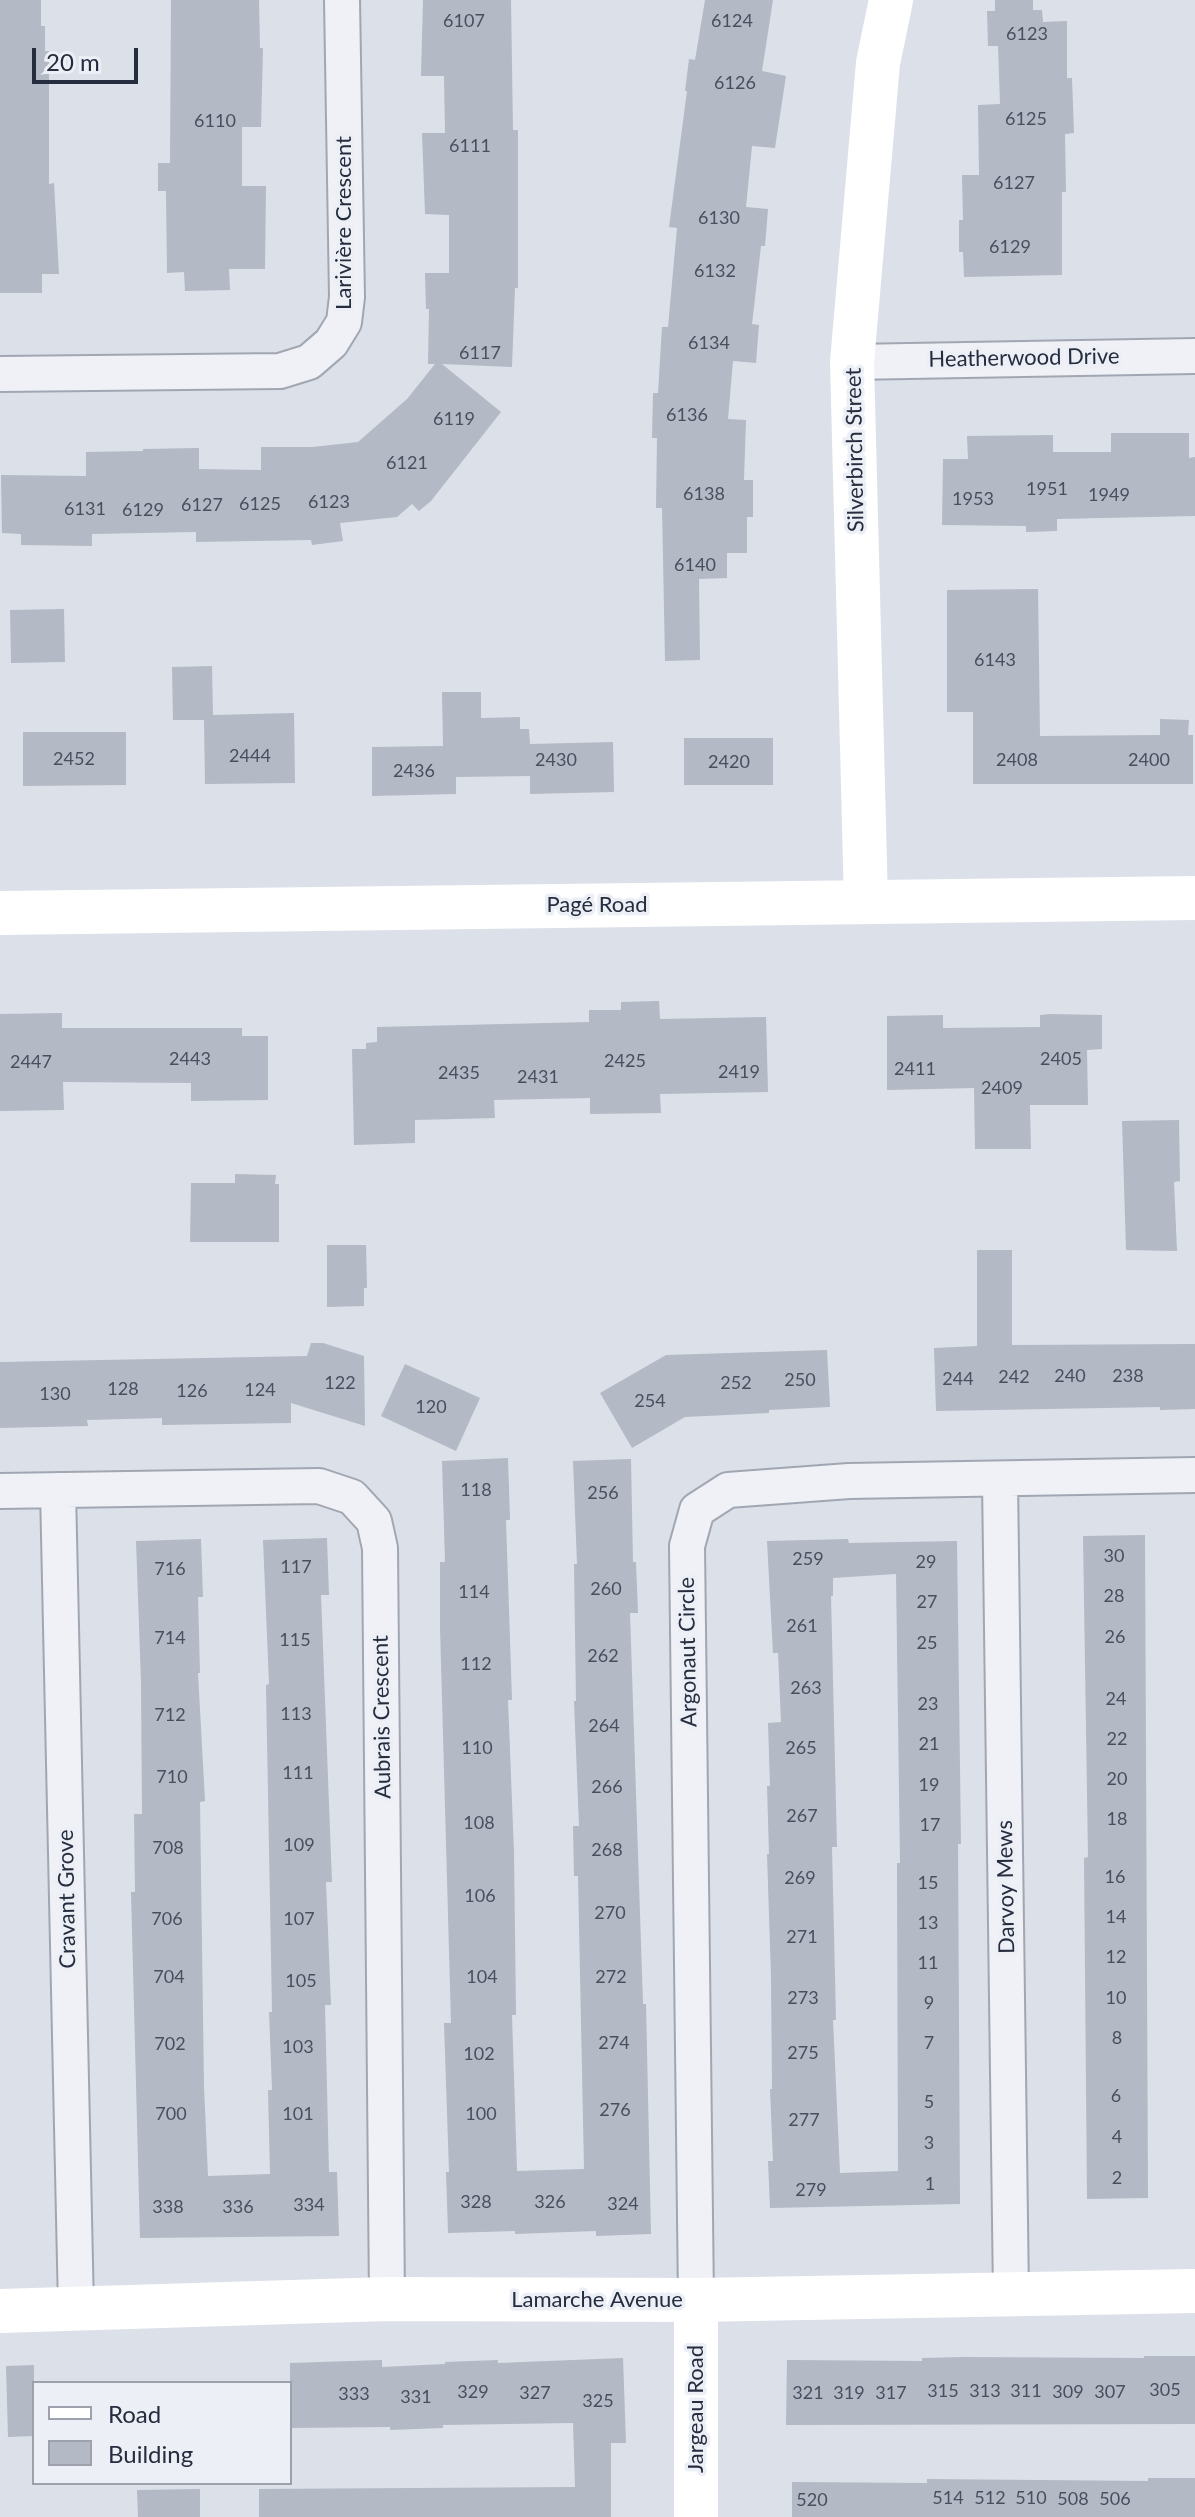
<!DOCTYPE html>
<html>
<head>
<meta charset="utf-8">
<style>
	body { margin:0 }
	#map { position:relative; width:1195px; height:2517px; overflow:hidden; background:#dce0e8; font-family:Lato,sans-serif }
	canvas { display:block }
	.legend { position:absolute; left:32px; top:2381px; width:260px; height:104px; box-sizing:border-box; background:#eceff5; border:2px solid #9ca1ac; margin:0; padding:10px 14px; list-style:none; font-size:24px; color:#252d3f }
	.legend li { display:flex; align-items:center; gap:16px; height:40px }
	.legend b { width:40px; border:2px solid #9ca1ac }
	.scale { position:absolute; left:32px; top:48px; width:106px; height:36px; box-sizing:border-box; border:4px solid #252d3f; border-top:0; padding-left:10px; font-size:24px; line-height:28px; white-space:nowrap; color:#252d3f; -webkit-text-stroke:6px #eceff5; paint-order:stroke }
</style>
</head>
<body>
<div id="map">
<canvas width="1195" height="2517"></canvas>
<ul class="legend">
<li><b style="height:10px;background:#fff"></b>Road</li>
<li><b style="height:22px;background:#b3b9c5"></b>Building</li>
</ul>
<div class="scale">20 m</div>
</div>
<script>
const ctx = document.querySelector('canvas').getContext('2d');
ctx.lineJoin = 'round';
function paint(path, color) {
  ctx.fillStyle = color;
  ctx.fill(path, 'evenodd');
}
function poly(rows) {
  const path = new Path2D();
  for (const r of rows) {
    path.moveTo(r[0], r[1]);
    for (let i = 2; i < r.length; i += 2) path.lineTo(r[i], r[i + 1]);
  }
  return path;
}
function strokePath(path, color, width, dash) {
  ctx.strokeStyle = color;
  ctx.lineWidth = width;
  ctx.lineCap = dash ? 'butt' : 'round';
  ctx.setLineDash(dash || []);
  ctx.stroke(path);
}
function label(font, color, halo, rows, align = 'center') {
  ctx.font = font + ' Lato,sans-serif';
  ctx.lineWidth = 7;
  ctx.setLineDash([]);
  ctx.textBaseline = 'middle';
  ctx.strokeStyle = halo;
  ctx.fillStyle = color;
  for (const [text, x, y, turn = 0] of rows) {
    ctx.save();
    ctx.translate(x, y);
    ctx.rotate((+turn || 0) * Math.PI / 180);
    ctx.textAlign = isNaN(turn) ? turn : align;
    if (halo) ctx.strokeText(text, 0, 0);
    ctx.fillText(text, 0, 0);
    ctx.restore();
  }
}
const building = poly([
	[0,0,41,0,41,26,45,26,45,51,49,51,49,184,54,183,59,274,42,274,42,293,0,293],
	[171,0,259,0,260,48,263,48,261,127,242,127,242,186,266,186,265,269,229,269,230,290,185,291,184,272,167,273,166,191,158,191,158,163,170,163],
	[423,0,511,0,513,130,518,130,518,288,515,288,512,367,442,364,501,412,431,501,419,511,412,504,397,517,340,523,343,541,312,545,311,540,196,542,196,532,92,534,92,546,21,545,21,534,2,533,1,475,86,476,86,452,143,451,143,449,199,448,199,469,261,470,261,447,312,447,358,442,407,399,435,364,428,364,429,309,426,309,425,273,449,273,449,215,425,214,422,133,445,133,444,76,421,76],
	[705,0,773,0,762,71,786,76,775,148,752,146,746,207,768,209,765,246,761,246,752,324,759,325,756,363,733,361,728,419,746,420,744,480,753,480,753,517,747,517,747,553,727,553,727,578,699,579,700,660,665,661,662,508,656,508,657,438,652,438,653,393,658,393,662,327,668,327,677,228,669,227,687,91,685,91,689,59,695,60],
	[995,0,1033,0,1033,10,1042,10,1043,22,1067,21,1067,78,1072,78,1074,133,1065,134,1066,192,1062,192,1062,275,964,277,963,252,959,252,959,220,963,220,962,175,979,175,978,105,1000,104,998,46,988,46,987,11,995,11],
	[1111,433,1189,433,1189,458,1195,457,1195,516,1057,519,1057,531,1026,532,1026,526,942,525,943,459,968,459,967,436,1053,435,1053,452,1111,452],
	[1038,589,1040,736,1160,735,1160,719,1189,720,1188,735,1193,735,1193,784,973,784,973,712,947,712,947,590],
	[64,609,65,662,11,663,10,610],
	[212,666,213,715,294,713,295,783,205,784,204,720,173,720,172,667],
	[442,692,481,692,481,718,520,717,520,729,529,729,530,744,613,742,614,792,530,794,530,776,456,777,456,794,372,796,372,747,443,746],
	[23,732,126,732,126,785,23,786],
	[684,738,773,738,773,785,684,785],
	[659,1001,660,1019,766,1017,768,1092,660,1094,661,1113,590,1114,590,1098,494,1100,495,1118,415,1120,415,1143,354,1145,352,1049,366,1049,366,1043,377,1042,377,1027,589,1022,589,1010,621,1010,621,1002],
	[62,1013,62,1028,242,1028,242,1036,268,1036,268,1100,191,1101,191,1083,63,1082,64,1110,0,1111,0,1014],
	[1051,1014,1102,1015,1102,1049,1087,1050,1088,1105,1030,1105,1031,1149,975,1149,974,1088,887,1090,887,1016,943,1015,943,1028,1040,1027,1040,1015],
	[1179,1120,1180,1181,1174,1182,1177,1251,1126,1250,1122,1121],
	[235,1174,276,1175,275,1184,279,1184,279,1242,190,1242,191,1183,235,1183],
	[327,1245,366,1245,367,1288,364,1288,364,1306,327,1307],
	[977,1250,1012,1250,1012,1345,1195,1344,1195,1409,1160,1410,1160,1407,936,1411,934,1348,977,1346],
	[311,1343,323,1343,364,1356,365,1426,291,1403,291,1423,162,1425,162,1418,87,1420,88,1426,0,1428,0,1362,307,1356],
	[827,1350,830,1407,769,1410,769,1413,685,1417,632,1448,600,1393,666,1355],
	[405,1364,480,1398,456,1451,381,1416],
	[508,1458,510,1520,506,1520,512,1700,508,1700,514,1852,516,2015,512,2015,517,2171,584,2169,578,1876,574,1876,573,1826,579,1826,574,1701,576,1701,574,1564,577,1564,573,1461,631,1459,633,1562,636,1562,638,1613,630,1613,643,2004,646,2004,651,2234,596,2236,596,2231,515,2234,515,2231,448,2233,446,2172,449,2172,444,2023,451,2023,440,1627,440,1562,445,1562,442,1461],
	[1145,1535,1148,2198,1087,2199,1084,1858,1088,1857,1083,1536],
	[327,1538,329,1595,321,1595,332,1882,326,1882,331,2005,325,2005,329,2172,337,2172,339,2236,140,2238,131,1892,135,1892,134,1814,142,1814,141,1683,136,1541,201,1539,203,1597,198,1597,200,1673,198,1673,205,1801,200,1802,204,2087,208,2176,270,2174,268,2090,272,2090,269,2012,272,2012,266,1685,269,1684,263,1540],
	[848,1539,849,1543,957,1541,961,1844,958,1844,960,2204,770,2208,768,2161,773,2161,770,2089,772,2089,771,1976,767,1854,769,1854,767,1786,770,1786,768,1723,781,1722,778,1653,773,1653,767,1541],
	[896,1574,900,1863,897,1863,898,2171,840,2173,833,2020,836,2020,832,1847,837,1847,831,1596,833,1596,833,1578],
	[1144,2356,1195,2356,1195,2424,786,2425,787,2360,922,2361,922,2358,964,2357,1144,2358],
	[623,2358,626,2443,611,2443,611,2517,259,2517,259,2489,575,2487,573,2423,443,2425,443,2428,390,2430,390,2427,290,2428,290,2363,382,2360,382,2367,445,2364,445,2362,498,2360,498,2363],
	[34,2365,34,2436,8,2437,6,2366],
	[1148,2478,1195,2478,1195,2517,792,2517,792,2482,927,2483,927,2479,1148,2481],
	[200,2489,200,2517,138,2517,137,2490]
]);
const street = poly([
	[852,362,1195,356],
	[0,374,280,371,309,362,331,343,344,322,347,297,342,0],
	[1000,1480,1011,2294],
	[58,1490,76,2308],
	[0,1491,319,1486,352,1497,374,1521,380,1548,387,2299],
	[696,2300,687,1546,697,1510,728,1490,849,1481,1195,1475]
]);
const secondary = poly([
	[866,902,852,362,878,63,891,0],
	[0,913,1195,898],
	[0,2311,387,2299,696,2300,1195,2291],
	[696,2517,696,2300]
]);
const numberNames = [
	["6107",464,21],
	["6124",732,21],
	["6123",1027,34],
	["6126",735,83],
	["6125",1026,119],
	["6110",215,121],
	["6111",470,146],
	["6127",1014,183],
	["6130",719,218],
	["6129",1010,247],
	["6132",715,271],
	["6134",709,343],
	["6117",480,353],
	["6136",687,415],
	["6119",454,419],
	["6121",407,463],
	["1951",1047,489],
	["6138",704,494],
	["1949",1109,495],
	["1953",973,499],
	["6123",329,502],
	["6125",260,504],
	["6127",202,505],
	["6131",85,509],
	["6129",143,510],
	["6140",695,565],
	["6143",995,660],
	["2444",250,756],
	["2452",74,759],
	["2430",556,760],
	["2408",1017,760],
	["2400",1149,760],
	["2420",729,762],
	["2436",414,771],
	["2443",190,1059],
	["2405",1061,1059],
	["2425",625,1061],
	["2447",31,1062],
	["2411",915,1069],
	["2419",739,1072],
	["2435",459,1073],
	["2431",538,1077],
	["2409",1002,1088],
	["240",1070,1376],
	["238",1128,1376],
	["242",1014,1377],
	["244",958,1379],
	["250",800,1380],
	["122",340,1383],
	["252",736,1383],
	["128",123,1389],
	["124",260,1390],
	["126",192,1391],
	["130",55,1394],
	["254",650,1401],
	["120",431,1407],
	["118",476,1490],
	["256",603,1493],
	["30",1114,1556],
	["259",808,1559],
	["29",926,1562],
	["117",296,1567],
	["716",170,1569],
	["260",606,1589],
	["114",474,1592],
	["28",1114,1596],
	["27",927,1602],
	["261",802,1626],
	["26",1115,1637],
	["714",170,1638],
	["115",295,1640],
	["25",927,1643],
	["262",603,1656],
	["112",476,1664],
	["263",806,1688],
	["24",1116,1699],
	["23",928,1704],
	["113",296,1714],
	["712",170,1715],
	["264",604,1726],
	["22",1117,1739],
	["21",929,1744],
	["110",477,1748],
	["265",801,1748],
	["111",298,1773],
	["710",172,1777],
	["20",1117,1779],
	["19",929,1785],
	["266",607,1787],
	["267",802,1816],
	["18",1117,1819],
	["108",479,1823],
	["17",930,1825],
	["109",299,1845],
	["708",168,1848],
	["268",607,1850],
	["16",1115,1877],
	["269",800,1878],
	["15",928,1883],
	["106",480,1896],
	["270",610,1913],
	["14",1116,1917],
	["706",167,1919],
	["107",299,1919],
	["13",928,1923],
	["271",802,1937],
	["12",1116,1957],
	["11",928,1963],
	["704",169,1977],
	["104",482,1977],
	["272",611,1977],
	["105",301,1981],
	["273",803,1998],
	["10",1116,1998],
	["9",929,2003],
	["8",1117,2038],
	["274",614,2043],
	["7",929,2043],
	["702",170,2044],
	["103",298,2047],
	["275",803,2053],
	["102",479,2054],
	["6",1116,2096],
	["5",929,2102],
	["276",615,2110],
	["700",171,2114],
	["101",298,2114],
	["100",481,2114],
	["277",804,2120],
	["4",1117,2137],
	["3",929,2143],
	["2",1117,2178],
	["1",930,2184],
	["279",811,2190],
	["328",476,2202],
	["326",550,2202],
	["324",623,2204],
	["334",309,2205],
	["338",168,2207],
	["336",238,2207],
	["305",1165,2390],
	["315",943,2391],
	["313",985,2391],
	["311",1026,2391],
	["329",473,2392],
	["309",1068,2392],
	["307",1110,2392],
	["327",535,2393],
	["321",808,2393],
	["319",849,2393],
	["317",891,2393],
	["333",354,2394],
	["331",416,2397],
	["325",598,2401],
	["514",948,2498],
	["512",990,2498],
	["510",1031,2498],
	["508",1073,2499],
	["506",1115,2499],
	["520",812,2500]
];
const streetNames = [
	["Larivière Crescent",344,223,-90],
	["Heatherwood Drive",1024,358,-1],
	["Silverbirch Street",855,450,-91],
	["Pagé Road",597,905],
	["Argonaut Circle",688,1652,-91],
	["Aubrais Crescent",382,1717,-91],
	["Darvoy Mews",1006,1887,-91],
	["Cravant Grove",67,1899,-91],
	["Lamarche Avenue",597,2300],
	["Jargeau Road",696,2409,-90]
];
paint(building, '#b3b9c5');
strokePath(street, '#a1a7b2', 38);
strokePath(street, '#eff1f6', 34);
strokePath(secondary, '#fff', 44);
label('18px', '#485060', null, numberNames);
label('22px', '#252d3f', '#eceff5', streetNames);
</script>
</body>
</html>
